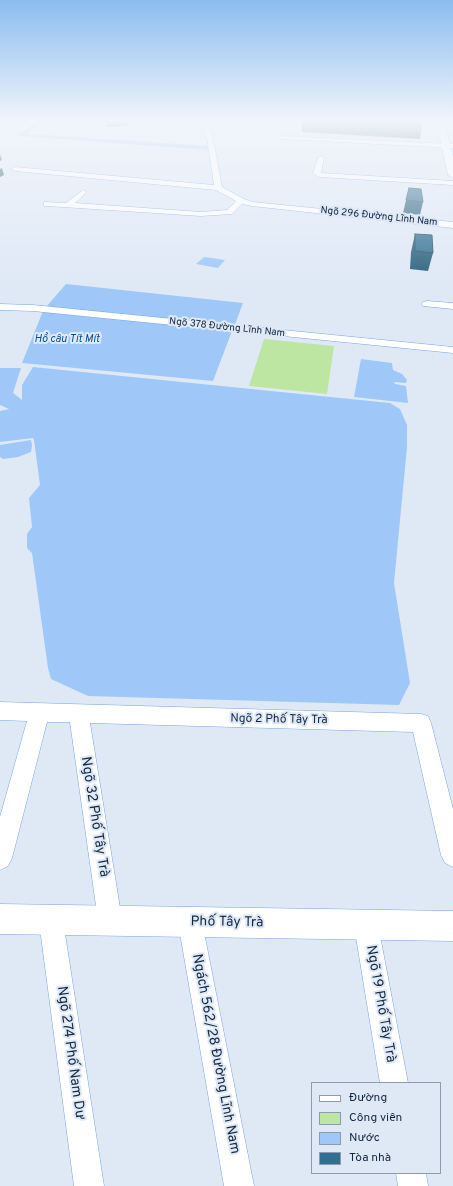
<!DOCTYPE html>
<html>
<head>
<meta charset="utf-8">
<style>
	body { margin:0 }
	#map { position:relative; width:453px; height:1186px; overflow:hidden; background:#dfe9f6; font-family:Overpass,sans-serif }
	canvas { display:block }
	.legend { position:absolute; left:311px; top:1082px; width:130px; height:92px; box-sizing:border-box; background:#dfe9f6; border:1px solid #8d9bad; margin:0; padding:5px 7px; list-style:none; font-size:12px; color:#13273f }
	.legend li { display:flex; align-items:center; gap:8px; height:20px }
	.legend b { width:20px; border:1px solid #8d9bad }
</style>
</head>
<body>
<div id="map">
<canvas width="453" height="1186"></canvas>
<ul class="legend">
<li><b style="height:5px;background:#fff"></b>Đường</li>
<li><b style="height:11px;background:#bde6a3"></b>Công viên</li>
<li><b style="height:11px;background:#9fc8f9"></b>Nước</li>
<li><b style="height:11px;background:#306f90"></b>Tòa nhà</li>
</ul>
</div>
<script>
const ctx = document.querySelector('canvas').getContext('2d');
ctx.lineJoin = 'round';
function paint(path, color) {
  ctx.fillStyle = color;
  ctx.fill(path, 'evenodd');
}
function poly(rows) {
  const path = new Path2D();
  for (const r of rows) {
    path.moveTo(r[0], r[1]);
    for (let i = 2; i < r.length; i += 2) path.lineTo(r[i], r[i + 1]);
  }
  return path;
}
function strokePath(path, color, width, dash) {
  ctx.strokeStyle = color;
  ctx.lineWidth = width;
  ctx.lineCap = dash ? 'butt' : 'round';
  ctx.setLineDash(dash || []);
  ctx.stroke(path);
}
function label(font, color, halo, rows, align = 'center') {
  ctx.font = font + ' Overpass,sans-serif';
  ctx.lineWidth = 4;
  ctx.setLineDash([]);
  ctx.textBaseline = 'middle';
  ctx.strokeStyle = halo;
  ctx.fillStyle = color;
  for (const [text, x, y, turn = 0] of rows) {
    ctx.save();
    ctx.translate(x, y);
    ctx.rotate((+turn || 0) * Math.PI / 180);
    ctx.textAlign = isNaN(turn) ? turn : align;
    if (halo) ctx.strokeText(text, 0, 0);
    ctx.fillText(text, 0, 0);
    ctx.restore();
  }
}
const green = poly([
	[0,121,29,121,24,125,11,128,0,127],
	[251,121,277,121,272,128,247,126],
	[264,339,334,346,327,394,249,386]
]);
const water = poly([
	[204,257,205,257,225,260,218,268,196,264],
	[66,284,243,303,234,327,46,307],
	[43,311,232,331,213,381,22,363],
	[361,359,392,363,393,370,402,374,407,380,406,383,394,382,395,384,406,386,408,403,354,397],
	[33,367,390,403,400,409,407,425,407,447,394,583,410,683,399,705,88,696,51,679,48,668,32,553,27,548,27,534,32,527,29,498,40,485,34,440,33,438,0,442,0,411,9,409,0,405,0,368,21,368,13,393,22,400,22,385],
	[31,440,32,445,31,452,18,457,3,459,0,457,0,445]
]);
const canal = poly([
	[38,121,45,121,27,134,209,146,212,148,209,150,19,136,19,134,38,121]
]);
const minor = poly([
	[201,121,207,121,213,138,222,187,244,199,252,202,453,222,453,228,252,206,242,204,232,214,201,216,47,206,44,206,44,202,66,203,83,190,87,192,75,203,201,212,227,210,236,201,216,190,15,171,11,169,15,167,214,185,207,138,201,121],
	[232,121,238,121,232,128,228,128,227,127,232,121],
	[423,121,441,122,444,124,441,126,421,124,420,123,423,121],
	[282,136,453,144,453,148,280,139,279,138,282,136],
	[321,156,324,158,321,173,453,181,453,185,319,177,313,173,318,158,321,156],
	[427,301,453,303,453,309,423,306,422,304,423,302,427,301],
	[0,304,33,305,453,347,453,353,33,311,0,310,0,304],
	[0,702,421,714,428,716,431,723,453,809,453,867,445,863,441,855,413,732,90,723,122,920,119,929,110,932,101,929,98,920,70,722,47,722,12,858,8,866,0,870,0,817,27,721,0,720,0,702],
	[51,909,60,912,63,921,104,1186,74,1186,39,921,42,912,51,909],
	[190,910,199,913,202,922,254,1186,224,1186,178,922,181,913,190,910],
	[366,913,375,916,378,925,408,1083,380,1083,354,925,357,916,366,913],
	[396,1173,426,1173,428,1186,398,1186,396,1173]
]);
const tertiary = poly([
	[0,904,453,911,453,941,0,934,0,904]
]);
const secondary = poly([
	[436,121,444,121,453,157,453,178,448,175,436,121]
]);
const wall = poly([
	[105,121,128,121,129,126,107,127],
	[302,125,421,132,420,139,302,132],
	[406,200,423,202,420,215,403,213],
	[415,234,433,253,428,271,410,269,411,252]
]);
const shadedWall = poly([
	[0,154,2,160,0,161],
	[2,168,4,175,0,177,0,169]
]);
const building = poly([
	[304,121,421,121,421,132,302,125,304,121],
	[409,188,421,189,423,202,406,200,409,188],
	[415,234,432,235,433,253,415,251,415,234]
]);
const farStreetnames = [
	["Ngõ 296 Đường Lĩnh Nam",379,217,6],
	["Ngõ 378 Đường Lĩnh Nam",227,328,6]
];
const farWaternames = [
	["Hồ câu Tít Mít",67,340]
];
const streetNames = [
	["Ngõ 2 Phố Tây Trà",279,720,1]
];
const nearStreetnames = [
	["Ngõ 32 Phố Tây Trà",94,817,81],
	["Phố Tây Trà",227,923,1],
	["Ngõ 19 Phố Tây Trà",380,1004,80],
	["Ngõ 274 Phố Nam Dư",70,1053,82],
	["Ngách 562/28 Đường Lĩnh Nam",215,1054,79]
];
paint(green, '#bde6a3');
paint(water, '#9fc8f9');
paint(canal, '#9fc8f9');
strokePath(minor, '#75a7e2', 1);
strokePath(tertiary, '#75a7e2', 1);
strokePath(secondary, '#75a7e2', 1);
paint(minor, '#fff');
paint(tertiary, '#fff');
paint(secondary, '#fff');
paint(wall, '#295f7c');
paint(shadedWall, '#224e65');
paint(building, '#306f90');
strokePath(building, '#224e65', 1);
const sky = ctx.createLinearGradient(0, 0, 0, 287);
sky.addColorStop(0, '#8bbcef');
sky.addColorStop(0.42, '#f1f5fb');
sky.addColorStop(1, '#f1f5fb00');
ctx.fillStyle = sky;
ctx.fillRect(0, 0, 453, 287);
label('10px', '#13273f', '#dfe9f6', farStreetnames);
label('italic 11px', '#024e95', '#dfe9f6', farWaternames);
label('12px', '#13273f', '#dfe9f6', streetNames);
label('14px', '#13273f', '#dfe9f6', nearStreetnames);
</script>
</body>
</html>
